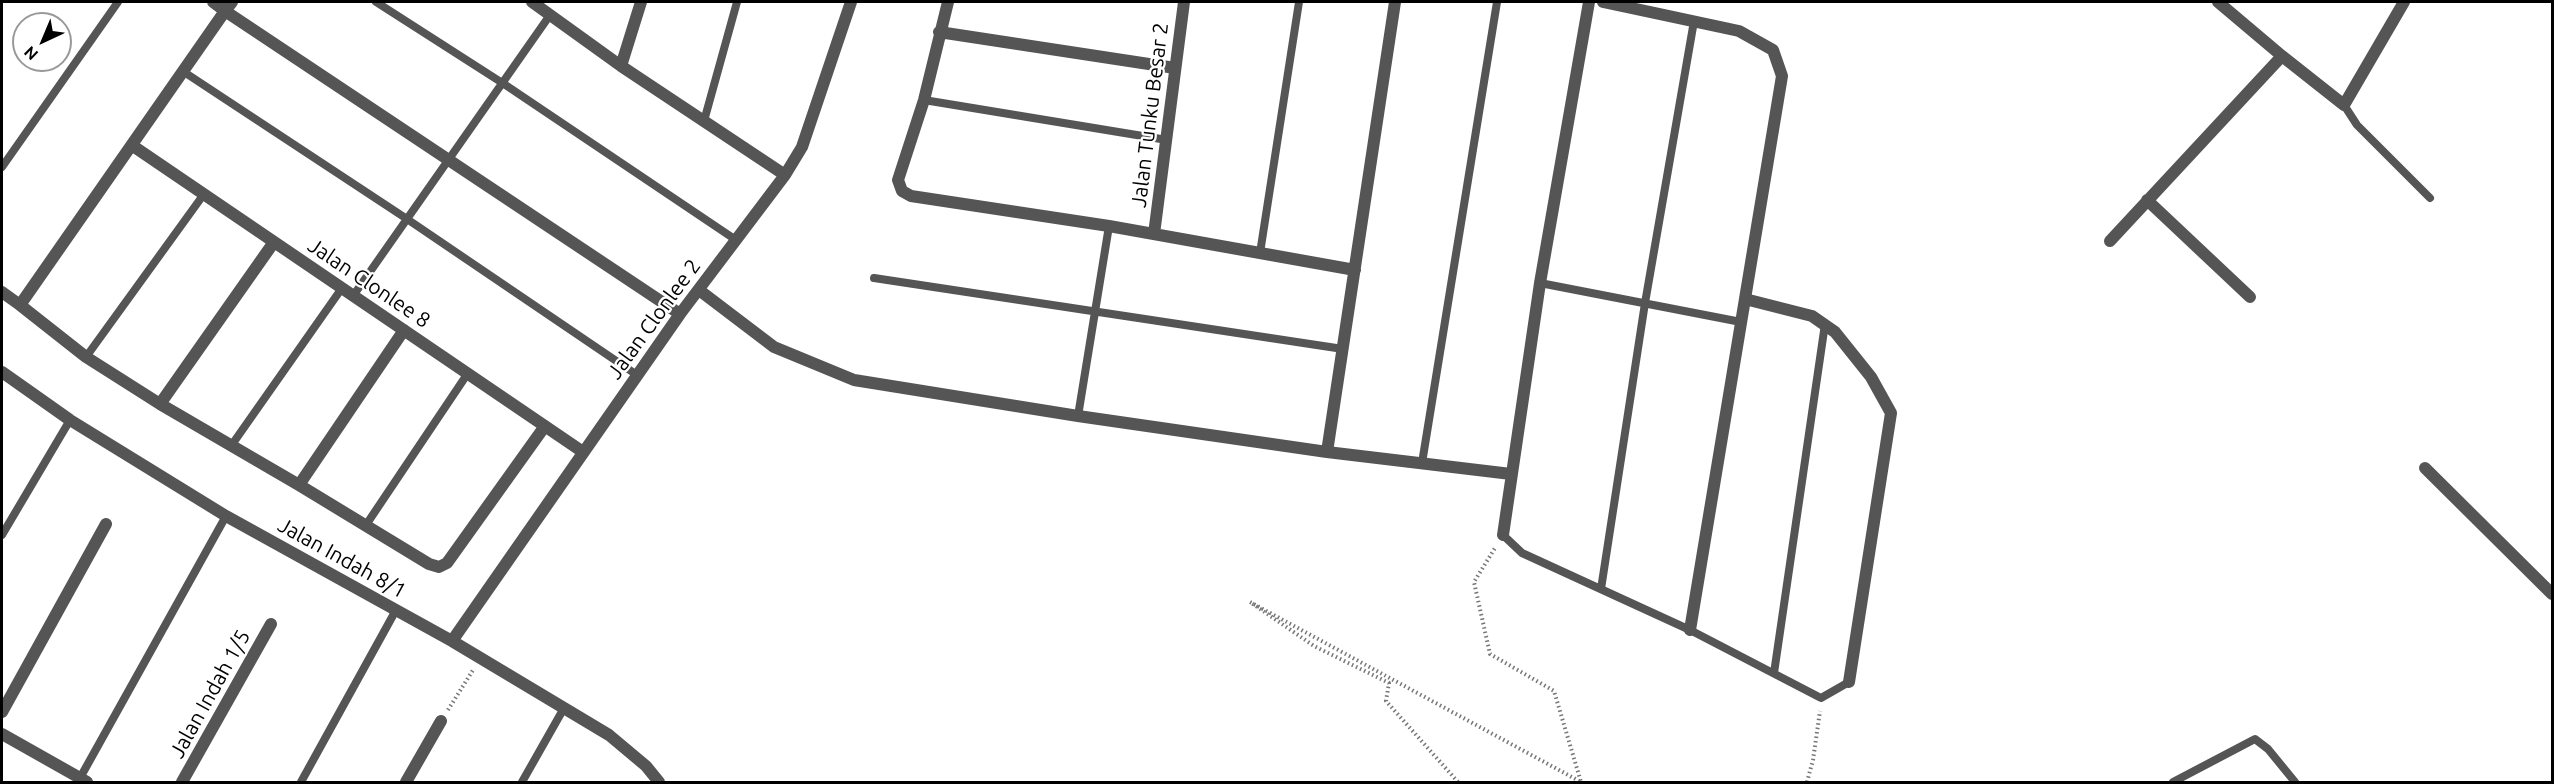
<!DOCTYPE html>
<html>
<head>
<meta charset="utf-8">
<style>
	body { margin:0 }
	#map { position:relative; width:2554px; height:784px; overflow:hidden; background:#fff; font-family:Ubuntu,sans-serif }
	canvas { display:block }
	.frame { position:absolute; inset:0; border:3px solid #000; pointer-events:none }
	.north { position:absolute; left:12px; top:12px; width:60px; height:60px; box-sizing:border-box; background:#fff; border:2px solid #999; border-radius:50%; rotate:224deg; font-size:16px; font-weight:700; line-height:24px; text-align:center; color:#000 }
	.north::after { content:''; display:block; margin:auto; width:21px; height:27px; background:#000; clip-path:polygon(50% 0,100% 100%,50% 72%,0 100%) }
</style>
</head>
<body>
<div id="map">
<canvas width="2554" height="784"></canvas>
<div class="frame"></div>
<div class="north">N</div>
</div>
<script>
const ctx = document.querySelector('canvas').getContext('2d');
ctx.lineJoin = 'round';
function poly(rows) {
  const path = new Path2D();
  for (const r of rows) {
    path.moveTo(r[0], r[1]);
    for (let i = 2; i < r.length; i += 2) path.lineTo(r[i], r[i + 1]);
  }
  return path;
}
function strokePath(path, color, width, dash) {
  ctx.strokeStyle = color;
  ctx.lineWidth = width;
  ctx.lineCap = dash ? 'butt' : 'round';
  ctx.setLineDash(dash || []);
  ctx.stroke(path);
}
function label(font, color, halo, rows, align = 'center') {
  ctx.font = font + ' Ubuntu,sans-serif';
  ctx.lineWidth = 4.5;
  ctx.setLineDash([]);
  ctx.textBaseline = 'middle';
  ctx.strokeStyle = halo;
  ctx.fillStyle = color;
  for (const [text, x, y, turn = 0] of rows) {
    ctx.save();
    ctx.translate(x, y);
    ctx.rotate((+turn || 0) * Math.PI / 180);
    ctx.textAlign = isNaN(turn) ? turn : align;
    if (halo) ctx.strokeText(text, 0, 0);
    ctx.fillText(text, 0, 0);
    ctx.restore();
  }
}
const path = poly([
	[448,710,473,670],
	[1458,782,1386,701,1389,683,1314,646,1250,602,1581,782,1554,691,1490,654,1474,582,1495,548],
	[1807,782,1813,760,1820,711]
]);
const service = poly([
	[376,2,504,84,736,240],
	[184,72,407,219,637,375],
	[924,100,1167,140],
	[2344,105,2357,125,2430,198],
	[704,121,737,2],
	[2,167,118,2],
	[1260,253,1299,2],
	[874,278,1343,349],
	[1540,283,1741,322],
	[353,296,550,15],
	[86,357,204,194],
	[1078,416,1109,226],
	[231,446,342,288],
	[1422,463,1497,2],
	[366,525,468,373],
	[2,535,70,420],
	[1503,535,1522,553,1690,630,1821,698,1849,682],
	[1601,589,1645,303,1694,21],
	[1774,673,1825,324],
	[80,778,226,516],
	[301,782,396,610],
	[522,782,564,708],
	[2173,782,2255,739,2268,749,2295,782]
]);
const minor = poly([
	[213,2,225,11,20,305,86,357,160,404,299,485,429,564,439,567,447,563,545,426],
	[232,2,225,11,680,314],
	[532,2,621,66,785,175],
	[948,2,924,100,898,180,902,191,911,196,1109,226,1355,270],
	[1603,2,1739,31,1773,50,1782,76,1690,630],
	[2218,2,2282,56,2344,105,2404,2],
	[939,32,1175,68],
	[621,66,641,2],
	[133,146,583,452],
	[2147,200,2250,297],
	[1154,234,1184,2],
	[2110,241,2282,56],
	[699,290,774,347,854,380,1078,416,1327,452,1511,474],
	[2,292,20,305],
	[1745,299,1812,316,1835,332,1871,377,1891,413,1849,682],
	[2,372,70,420,226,516,452,641,609,735,646,766,659,782],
	[160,404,274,242],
	[1327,452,1395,2],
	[2425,468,2552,594],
	[299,485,404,330],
	[1503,535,1540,283,1589,2],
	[452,641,680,314,785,175,802,147,851,2],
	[2,712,106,524],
	[2,734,87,782],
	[182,782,271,624],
	[406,782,441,721]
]);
const streetNames = [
	["Jalan Tunku Besar 2",1150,115,-83],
	["Jalan Clonlee 8",369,283,34],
	["Jalan Clonlee 2",654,319,-54],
	["Jalan Indah 8/1",342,558,29],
	["Jalan Indah 1/5",210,694,-61]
];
strokePath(path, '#777', 4, [1.5, 3]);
strokePath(service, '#555', 8);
strokePath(minor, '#555', 12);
label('21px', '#000', '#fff', streetNames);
</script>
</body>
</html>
